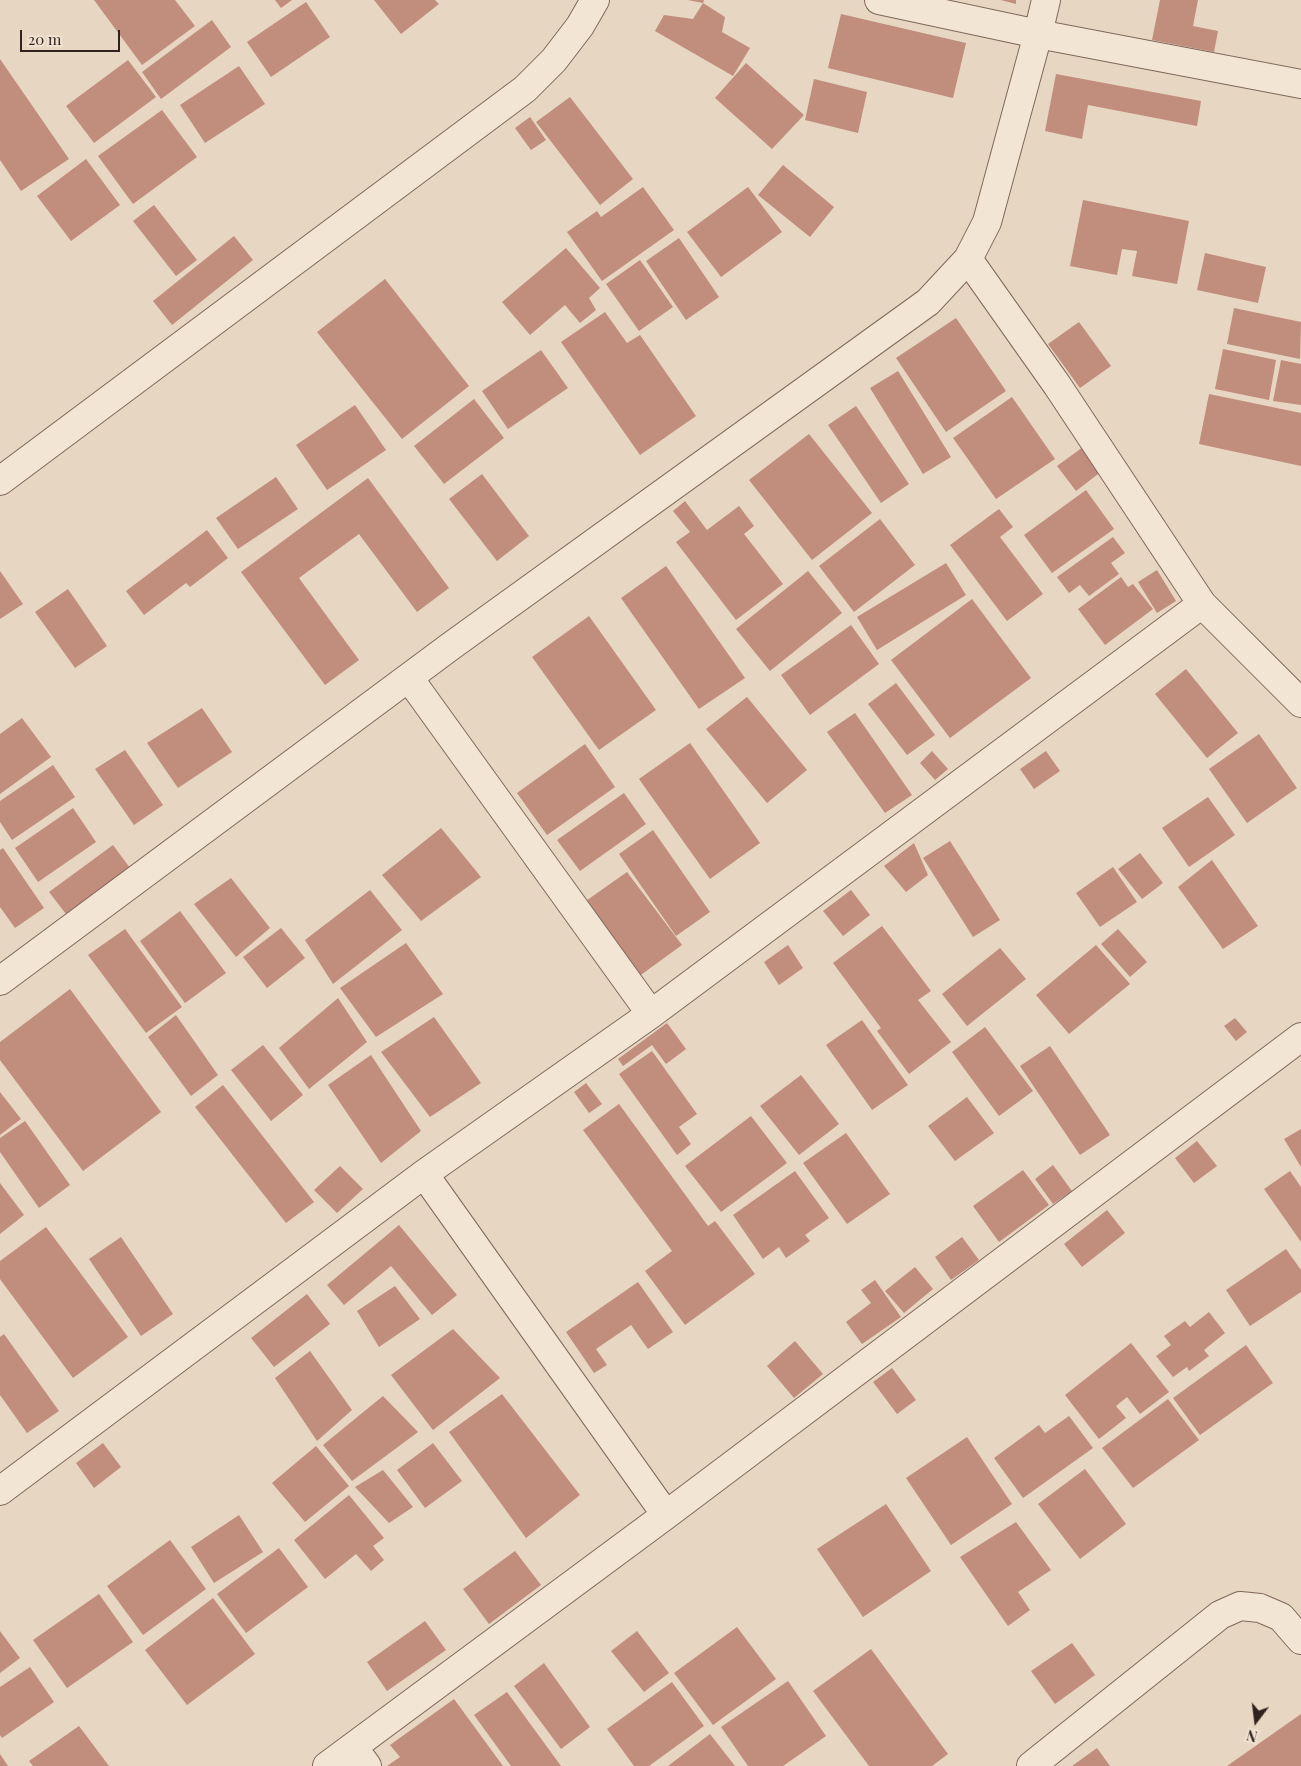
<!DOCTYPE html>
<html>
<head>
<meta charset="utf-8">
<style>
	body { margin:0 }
	#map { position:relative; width:1301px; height:1766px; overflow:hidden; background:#e7d6c2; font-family:"Playfair Display",serif }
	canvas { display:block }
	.north { position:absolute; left:1231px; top:1696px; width:50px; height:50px; -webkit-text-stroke:4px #f0e1d0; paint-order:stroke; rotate:195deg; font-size:14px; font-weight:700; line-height:20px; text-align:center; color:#30231e }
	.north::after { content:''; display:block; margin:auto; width:18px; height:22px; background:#30231e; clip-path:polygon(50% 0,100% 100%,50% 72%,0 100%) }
	.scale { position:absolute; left:20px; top:30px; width:100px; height:22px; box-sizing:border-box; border:2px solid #30231e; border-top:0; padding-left:6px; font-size:15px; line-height:18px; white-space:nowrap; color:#30231e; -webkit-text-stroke:4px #f0e1d0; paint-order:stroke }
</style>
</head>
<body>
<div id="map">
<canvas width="1301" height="1766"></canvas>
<div class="north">N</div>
<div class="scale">20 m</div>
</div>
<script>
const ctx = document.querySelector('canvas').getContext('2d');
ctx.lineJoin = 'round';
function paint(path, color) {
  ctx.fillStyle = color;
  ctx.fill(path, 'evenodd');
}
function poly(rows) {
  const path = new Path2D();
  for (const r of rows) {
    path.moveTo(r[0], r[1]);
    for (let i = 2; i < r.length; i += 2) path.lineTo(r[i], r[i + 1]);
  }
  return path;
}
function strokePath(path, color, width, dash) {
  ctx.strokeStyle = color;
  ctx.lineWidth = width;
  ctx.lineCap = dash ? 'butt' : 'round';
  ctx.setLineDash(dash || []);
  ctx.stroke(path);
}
const building = poly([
	[94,0,175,0,195,26,142,65],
	[275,0,292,0,281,8],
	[374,0,435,0,439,4,401,34],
	[688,0,704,0,703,3],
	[1001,0,1016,0,1016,4],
	[1160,0,1198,0,1193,26,1218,31,1214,52,1152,40],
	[306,2,330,37,271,77,247,42],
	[703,3,725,17,722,32,750,48,733,76,655,31,664,15,693,19],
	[841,14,966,43,953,98,828,68],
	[212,20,231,47,161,99,142,72],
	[0,59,69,159,21,191,0,160],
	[128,60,156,97,94,143,66,106],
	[746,63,804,115,772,149,715,98],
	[239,66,265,104,205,143,180,105],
	[1056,74,1201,101,1197,126,1088,105,1082,139,1045,131],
	[814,79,867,92,858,133,805,120],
	[570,97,633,179,600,205,536,122],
	[162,110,197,157,133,204,98,156],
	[530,117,546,140,531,150,515,128],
	[86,159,120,205,71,241,37,196],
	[783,165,834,207,810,237,758,195],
	[643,187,674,230,602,281,567,232,597,211,601,217],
	[748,187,782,232,721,277,687,232],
	[1083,200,1189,221,1177,284,1132,276,1137,251,1122,249,1117,275,1070,266],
	[154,205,197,260,176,276,133,221],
	[234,236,253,260,172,325,153,301],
	[679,238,719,297,686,320,646,261],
	[566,248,600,288,589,298,596,310,580,323,565,305,530,335,502,302],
	[1205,253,1266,267,1258,303,1197,290],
	[640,260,673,307,639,331,606,284],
	[385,279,469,386,402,439,317,332],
	[1234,308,1301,322,1300,359,1227,344],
	[605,312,627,343,640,335,696,416,640,455,561,342],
	[956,318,1006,391,946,432,896,358],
	[1079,322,1111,366,1080,388,1048,344],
	[1223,349,1276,360,1269,400,1215,389],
	[541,350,568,388,508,429,482,391],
	[1281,360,1301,364,1301,405,1273,401],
	[898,371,951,457,923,474,870,388],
	[1209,394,1301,413,1301,466,1199,444],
	[1012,397,1055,459,996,499,953,438],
	[474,399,504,438,444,484,414,446],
	[355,405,386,450,327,490,296,445],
	[856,406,909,484,881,503,828,425],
	[809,434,872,513,812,560,749,480],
	[1083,447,1102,471,1076,491,1057,466],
	[482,474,529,536,497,561,449,499],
	[276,477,298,509,238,549,216,518],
	[368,478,449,588,417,612,359,534,299,578,359,660,325,685,241,572],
	[1086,490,1114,529,1052,573,1024,535],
	[685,501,707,530,739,506,754,526,744,534,783,584,736,620,676,542,690,532,673,511],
	[999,509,1013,527,1000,537,1043,594,1007,621,950,545],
	[880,519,915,565,854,612,819,566],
	[207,530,228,558,190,587,186,583,144,615,126,591],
	[1113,537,1125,553,1111,563,1119,574,1089,596,1080,585,1069,593,1057,577],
	[946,563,966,595,877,650,857,617],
	[666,566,745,678,699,709,621,598],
	[1157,570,1176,601,1157,613,1138,582],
	[0,571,23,604,0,619],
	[808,571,842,613,770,671,736,629],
	[1121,577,1128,587,1133,584,1153,609,1105,645,1078,609],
	[68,589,107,646,75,668,35,612],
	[972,599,1031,678,950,738,891,660],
	[589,616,656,710,599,750,532,657],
	[851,625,879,664,810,715,781,675],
	[1186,669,1238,733,1207,758,1155,694],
	[896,683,935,735,907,755,868,704],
	[747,697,807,770,767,803,706,729],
	[202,708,232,752,178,788,147,743],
	[855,713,912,795,885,813,827,732],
	[22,718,51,757,0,794,0,734],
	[1259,734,1297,788,1247,823,1209,769],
	[690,743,760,843,710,879,639,779],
	[585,744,615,787,547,835,517,793],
	[125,750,163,805,134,825,95,769],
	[932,751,948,769,935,780,920,763],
	[1046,751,1060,771,1034,789,1020,769],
	[53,765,75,797,12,840,0,822,0,801],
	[624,793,646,824,580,871,557,840],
	[1208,797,1235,835,1189,867,1162,828],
	[73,808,96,842,38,882,15,848],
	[441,828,481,877,421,921,382,875],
	[653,830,710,912,676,936,619,854],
	[950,841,1000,920,973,937,923,858],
	[914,843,928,875,906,892,884,866],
	[113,845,130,868,66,914,49,892],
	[3,848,44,908,15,928,0,907,0,850],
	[1140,853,1163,883,1142,899,1118,869],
	[1212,860,1258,926,1223,949,1178,887],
	[1113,867,1137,902,1100,927,1076,893],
	[627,872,682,945,638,977,583,903],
	[231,878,270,928,236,957,194,904],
	[370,890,402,930,333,984,305,940],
	[851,890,870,915,843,936,823,911],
	[180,911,226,973,185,1003,140,941],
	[882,926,931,991,918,1000,951,1042,909,1074,877,1031,881,1028,833,963],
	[281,928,305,958,267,988,243,957],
	[125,929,182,1007,146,1033,88,955],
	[1118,929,1147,962,1130,977,1101,944],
	[406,943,443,994,376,1037,340,988],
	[788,945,803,968,779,985,764,962],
	[1096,945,1130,984,1069,1034,1036,995],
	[1000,948,1026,979,967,1026,942,994],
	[70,989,161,1112,83,1171,0,1060,0,1042],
	[338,998,367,1042,309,1089,279,1048],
	[176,1015,218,1075,191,1096,148,1037],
	[434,1017,481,1083,430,1117,381,1052],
	[1235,1018,1247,1032,1236,1041,1224,1026],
	[862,1020,908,1085,872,1110,826,1045],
	[667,1023,686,1049,666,1064,652,1045,623,1066,618,1059],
	[985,1027,1033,1091,999,1116,952,1052],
	[263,1045,303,1095,271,1121,231,1070],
	[1050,1046,1110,1135,1080,1155,1020,1066],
	[652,1051,697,1114,679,1127,691,1144,677,1155,619,1074],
	[371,1055,421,1131,381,1163,328,1085],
	[801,1075,839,1124,799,1155,760,1106],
	[586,1083,602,1104,589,1113,574,1092],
	[223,1085,314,1202,286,1223,195,1107],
	[0,1092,21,1119,0,1135],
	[967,1097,994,1133,955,1161,928,1126],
	[619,1104,708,1226,715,1221,755,1274,685,1325,645,1271,672,1251,583,1130],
	[751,1116,787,1163,721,1212,685,1166],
	[25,1121,70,1185,39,1208,0,1152,0,1138],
	[1301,1129,1301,1167,1284,1139],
	[846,1133,890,1194,847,1224,803,1163],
	[1197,1141,1217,1166,1194,1183,1175,1158],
	[1053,1165,1072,1191,1053,1204,1035,1179],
	[340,1166,363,1189,337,1213,314,1190],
	[1023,1170,1049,1205,999,1242,973,1206],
	[795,1171,829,1218,805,1235,810,1241,786,1258,779,1247,763,1259,733,1215],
	[1290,1171,1301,1187,1301,1242,1264,1189],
	[0,1183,24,1215,0,1234],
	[1107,1210,1125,1233,1082,1267,1064,1244],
	[399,1225,457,1295,432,1315,391,1266,344,1305,327,1285],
	[46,1227,128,1337,73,1378,0,1279,0,1261],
	[121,1237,173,1314,141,1336,89,1259],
	[962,1237,979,1260,951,1280,935,1257],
	[1286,1249,1301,1270,1301,1292,1250,1326,1226,1290],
	[915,1267,933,1289,904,1313,885,1291],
	[875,1280,901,1317,862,1344,846,1322,871,1303,861,1290],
	[638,1282,673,1332,648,1349,631,1325,596,1349,607,1365,594,1373,566,1332],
	[395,1286,420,1319,379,1347,357,1311],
	[307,1294,330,1324,274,1367,251,1338],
	[1209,1312,1225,1333,1204,1350,1209,1356,1189,1371,1187,1367,1173,1377,1156,1356,1171,1345,1164,1336,1185,1321,1190,1327],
	[453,1329,500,1378,433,1430,391,1375],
	[4,1334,59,1411,27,1433,0,1395,0,1337],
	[795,1341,823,1374,794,1398,767,1366],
	[1131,1343,1169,1392,1140,1414,1127,1397,1116,1406,1126,1418,1099,1439,1065,1395],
	[1246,1345,1273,1383,1200,1435,1173,1398],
	[310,1351,352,1410,317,1441,275,1378],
	[892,1368,916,1400,897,1414,873,1382],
	[502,1394,580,1495,526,1538,449,1432],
	[383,1396,418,1432,352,1481,323,1445],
	[1168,1399,1199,1440,1133,1488,1102,1448],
	[1069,1416,1093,1448,1023,1498,994,1458,1039,1425,1045,1433],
	[967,1437,1012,1504,951,1545,906,1478],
	[103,1443,121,1467,94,1488,76,1463],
	[433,1443,462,1481,425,1508,397,1470],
	[316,1446,349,1486,305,1522,272,1483],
	[1085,1469,1126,1524,1080,1559,1038,1504],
	[383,1470,413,1507,389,1523,355,1487],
	[349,1495,384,1538,373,1546,384,1560,371,1571,356,1554,325,1579,294,1540],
	[886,1504,931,1571,863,1617,817,1549],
	[239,1515,263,1552,214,1583,191,1547],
	[1016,1522,1051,1570,1018,1592,1030,1610,1008,1626,960,1557],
	[170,1540,206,1589,143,1635,107,1586],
	[279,1548,308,1587,246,1633,217,1594],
	[515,1551,541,1585,489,1624,463,1589],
	[99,1594,133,1642,67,1688,33,1640],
	[213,1598,255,1654,187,1705,145,1650],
	[425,1621,446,1650,387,1691,367,1662],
	[737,1627,776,1679,713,1725,674,1673],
	[0,1631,20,1658,0,1673],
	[637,1631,669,1673,644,1692,611,1651],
	[1072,1643,1095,1675,1055,1704,1031,1671],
	[871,1649,948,1754,932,1766,869,1766,813,1691],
	[544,1663,590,1727,561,1749,514,1686],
	[30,1667,54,1702,2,1738,0,1735,0,1687],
	[788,1681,826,1736,783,1766,748,1766,721,1727],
	[672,1682,704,1726,649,1766,634,1766,607,1729],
	[507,1692,561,1766,511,1766,474,1715],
	[454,1699,503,1766,387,1766,400,1757,390,1745],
	[1301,1714,1301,1766,1227,1766],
	[79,1726,109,1766,33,1766,29,1761],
	[710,1734,735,1766,668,1766],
	[1097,1748,1110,1766,1072,1766],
	[0,1754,8,1766,0,1766]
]);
const minor = poly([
	[879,0,1038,34,1301,84],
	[968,259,1057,385,1202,604,1301,703],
	[0,481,525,89,554,60,580,26,595,0],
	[409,678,651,1014],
	[0,981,451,646,928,302,968,259,987,222,1038,34,1046,0],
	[424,1174,666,1515],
	[0,1491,424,1174,651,1014,1202,604],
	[353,1747,367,1766],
	[327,1766,666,1515,1301,1037],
	[1031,1766,1220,1615,1240,1606,1260,1608,1281,1617,1301,1640]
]);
paint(building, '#c18d7c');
strokePath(minor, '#7f685b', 30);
strokePath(minor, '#f3e5d3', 28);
</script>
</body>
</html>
